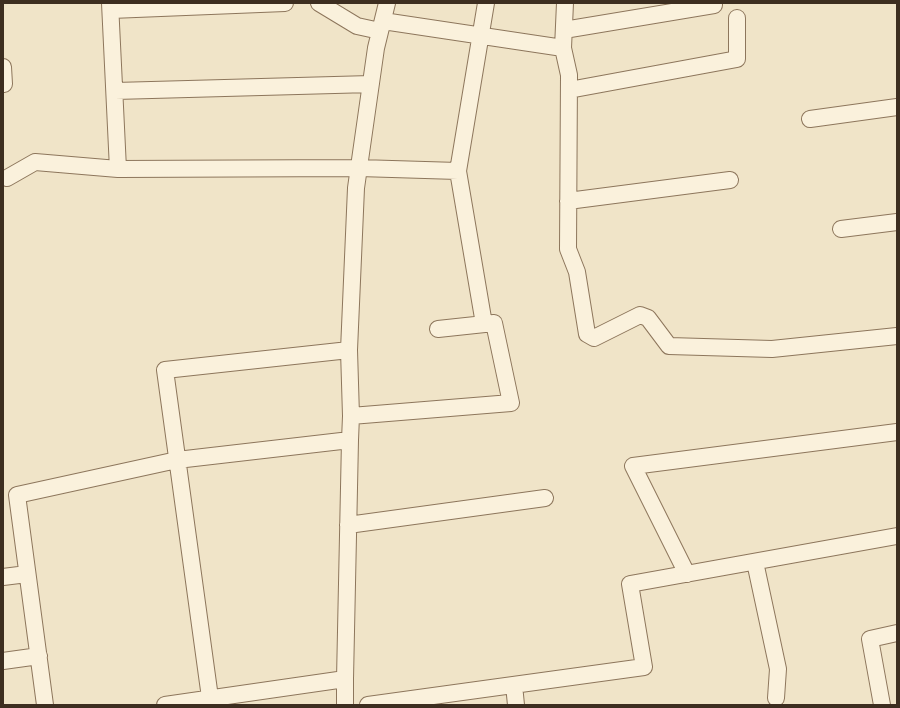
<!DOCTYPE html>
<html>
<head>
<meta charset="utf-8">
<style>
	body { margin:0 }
	#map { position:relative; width:900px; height:708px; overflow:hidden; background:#f0e4c8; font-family:"Source Serif 4",serif }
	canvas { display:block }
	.frame { position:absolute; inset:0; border:4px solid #3d2e20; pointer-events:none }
</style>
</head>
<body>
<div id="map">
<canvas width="900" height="708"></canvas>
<div class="frame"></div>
</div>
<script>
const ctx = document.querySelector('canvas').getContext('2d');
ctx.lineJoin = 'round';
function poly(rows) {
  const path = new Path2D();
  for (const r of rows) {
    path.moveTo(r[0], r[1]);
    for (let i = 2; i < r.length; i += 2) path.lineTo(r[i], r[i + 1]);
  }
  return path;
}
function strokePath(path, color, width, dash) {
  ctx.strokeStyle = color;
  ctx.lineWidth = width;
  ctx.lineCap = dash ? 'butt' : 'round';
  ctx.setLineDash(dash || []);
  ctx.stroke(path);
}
const minor = poly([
	[110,3,118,169,359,168,458,171,486,3],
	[319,3,357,26,380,31],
	[111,10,285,3],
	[383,21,563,48,565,3],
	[564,30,714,5,713,3],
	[563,48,569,75,568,249,577,272,587,334,594,338,640,315,648,318,669,346,772,349,897,336],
	[3,67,4,84],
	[569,90,737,59,737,18],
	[115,91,371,84],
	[810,119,897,107],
	[458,171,484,324],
	[7,178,35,162,118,169],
	[568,201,730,180],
	[841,229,897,222],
	[351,416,511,403,494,323,438,329],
	[348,525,545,498],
	[755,562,778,669,776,698],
	[687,574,633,466,897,432],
	[3,577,27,574],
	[3,661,39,656],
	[345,679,350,440],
	[514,685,516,705],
	[45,705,17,495,177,460,350,440,351,416,349,350],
	[165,705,345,679,345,705],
	[211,705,165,370,349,350,356,188,376,48,387,3],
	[368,705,644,667,630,584,897,536],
	[882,705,870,639,897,633]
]);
strokePath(minor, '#8d765c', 18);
strokePath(minor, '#faf1dc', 16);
</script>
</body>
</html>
